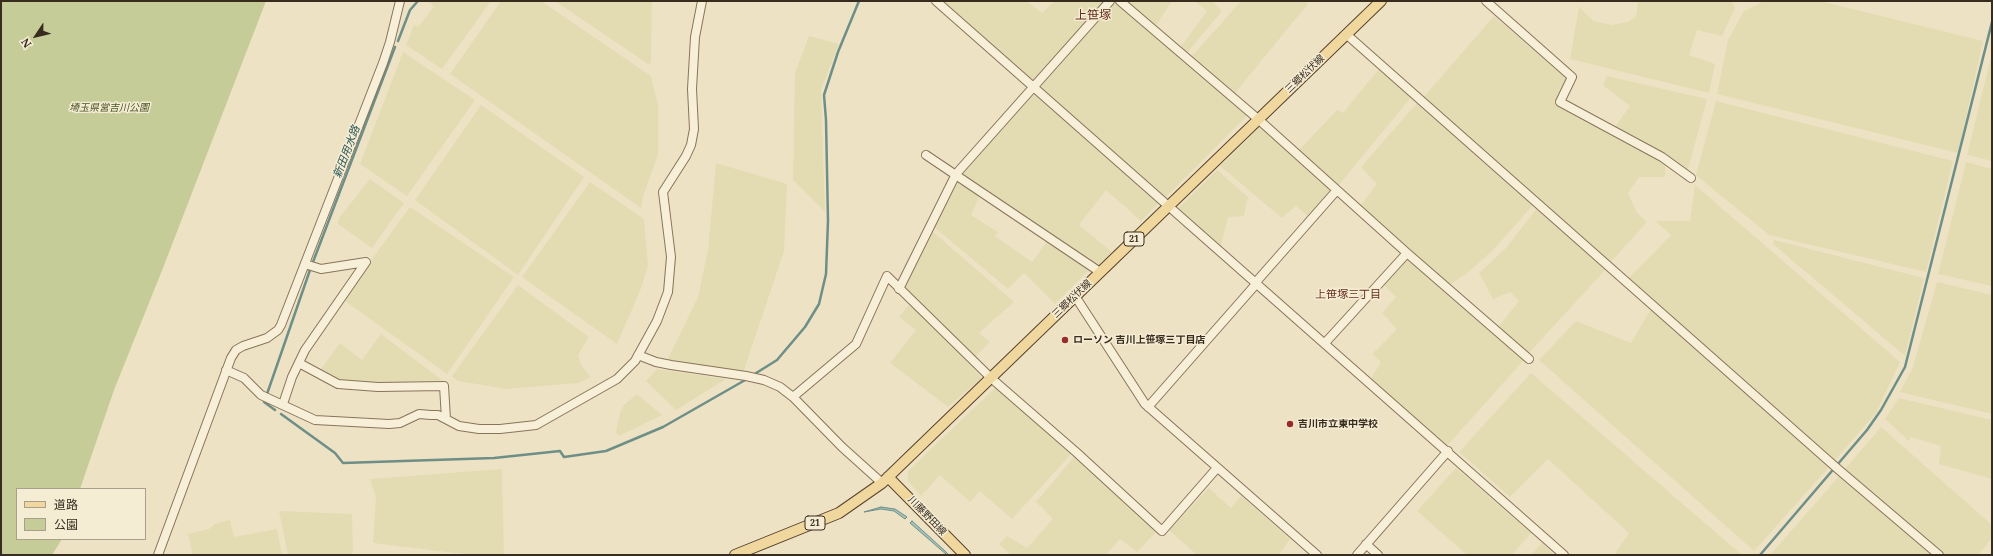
<!DOCTYPE html>
<html>
<head>
<meta charset="utf-8">
<style>
	body { margin:0 }
	#map { position:relative; width:1993px; height:556px; overflow:hidden; background:#eee2c5; font-family:"Noto Serif","Noto Sans JP",serif }
	canvas { display:block }
	.frame { position:absolute; inset:0; border:2px solid #382c1f; pointer-events:none }
	.legend { position:absolute; left:16px; top:488px; width:130px; height:52px; box-sizing:border-box; background:#f5ecd4; border:1px solid #a99f8c; margin:0; padding:5px 7px; list-style:none; font-size:12px; color:#382c1f }
	.legend li { display:flex; align-items:center; gap:8px; height:20px }
	.legend b { width:20px; border:1px solid #a99f8c }
	.north { position:absolute; left:16px; top:16px; width:40px; height:40px; -webkit-text-stroke:3px #f5ecd4; paint-order:stroke; rotate:235deg; font-size:11px; font-weight:700; line-height:16px; text-align:center; color:#382c1f }
	.north::after { content:''; display:block; margin:auto; width:14px; height:18px; background:#382c1f; clip-path:polygon(50% 0,100% 100%,50% 72%,0 100%) }
</style>
</head>
<body>
<div id="map">
<canvas width="1993" height="556"></canvas>
<div class="frame"></div>
<ul class="legend">
<li><b style="height:5px;background:#f0d79d"></b>道路</li>
<li><b style="height:11px;background:#c5cc98"></b>公園</li>
</ul>
<div class="north">N</div>
</div>
<script>
const ctx = document.querySelector('canvas').getContext('2d');
ctx.lineJoin = 'round';
function paint(path, color) {
  ctx.fillStyle = color;
  ctx.fill(path, 'evenodd');
}
function poly(rows) {
  const path = new Path2D();
  for (const r of rows) {
    path.moveTo(r[0], r[1]);
    for (let i = 2; i < r.length; i += 2) path.lineTo(r[i], r[i + 1]);
  }
  return path;
}
function strokePath(path, color, width, dash) {
  ctx.strokeStyle = color;
  ctx.lineWidth = width;
  ctx.lineCap = dash ? 'butt' : 'round';
  ctx.setLineDash(dash || []);
  ctx.stroke(path);
}
function label(font, color, halo, rows, align = 'center') {
  ctx.font = font + ' "Noto Serif","Noto Sans JP",serif';
  ctx.lineWidth = 3;
  ctx.setLineDash([]);
  ctx.textBaseline = 'middle';
  ctx.strokeStyle = halo;
  ctx.fillStyle = color;
  for (const [text, x, y, turn = 0] of rows) {
    ctx.save();
    ctx.translate(x, y);
    ctx.rotate((+turn || 0) * Math.PI / 180);
    ctx.textAlign = isNaN(turn) ? turn : align;
    if (halo) ctx.strokeText(text, 0, 0);
    ctx.fillText(text, 0, 0);
    ctx.restore();
  }
}
const farmland = poly([
	[429,1,491,1,442,69,406,45,414,25,418,27,434,7],
	[501,1,541,1,651,76,658,105,658,155,643,196,641,208,450,74],
	[555,1,652,1,651,63,648,64],
	[942,1,1027,1,1042,13,1054,1,1105,1,1034,82],
	[1113,1,1116,1,1247,116,1165,198,1039,87],
	[1124,1,1172,1,1155,27],
	[1195,1,1212,1,1222,11,1186,54,1180,48,1207,11],
	[1241,1,1305,1,1308,4,1234,94,1192,56],
	[1638,1,1732,1,1735,8,1722,36,1697,30,1689,55,1715,64,1709,93,1570,59,1579,7,1594,21,1611,25,1628,22,1636,17],
	[1764,1,1820,1,1983,41,1958,153,1717,94,1728,40,1744,11],
	[1494,16,1568,80,1556,106,1665,164,1665,177,1639,177,1628,193,1637,213,1647,222,1610,263,1422,99],
	[809,36,839,44,821,90,825,212,793,180,795,73],
	[403,52,475,100,407,196,360,164],
	[1992,53,1992,161,1967,155],
	[1379,69,1412,96,1339,185,1299,150,1337,110,1343,113],
	[1607,76,1707,99,1687,173,1671,159,1615,127,1630,106,1603,85],
	[1032,92,1159,203,1141,221,1106,190,1079,225,1112,252,1098,266,961,174],
	[1419,101,1535,203,1495,248,1471,270,1450,285,1361,205,1377,184,1361,167],
	[1716,101,1953,161,1926,272,1769,235,1696,175],
	[481,105,584,177,518,275,415,200],
	[1261,126,1332,188,1309,217,1296,206,1282,218,1220,166],
	[1966,162,1992,169,1992,286,1938,274],
	[716,163,787,184,784,251,742,376,666,363,698,297,708,250],
	[1217,170,1248,197,1244,216,1228,217,1221,246,1177,209],
	[957,178,980,195,971,215,998,232,995,236,1032,262,1048,240,1090,269,1055,304,1024,273,1008,289,934,227],
	[370,179,404,203,372,248,338,224,339,218],
	[590,182,644,219,648,266,640,291,617,344,522,277],
	[1695,185,1900,362,1876,413,1835,460,1629,278,1671,235,1655,221,1690,221],
	[410,207,514,277,447,374,345,301,369,263],
	[1538,207,1607,268,1528,354,1499,326,1519,301,1510,292,1493,299,1479,273,1505,249],
	[933,232,1014,302,979,333,990,342,975,357,905,287],
	[1774,240,1924,278,1905,356,1773,244],
	[1407,260,1524,360,1445,448,1370,380,1381,362,1372,354,1397,329,1382,313,1396,297,1384,285],
	[1937,282,1992,295,1992,414,1900,392,1913,367],
	[518,285,589,337,578,355,581,365,591,377,578,383,507,389,458,381,452,376],
	[908,306,916,307,982,378,948,407,890,363,916,330,899,317],
	[1652,307,1830,466,1754,551,1539,360,1576,321,1631,343],
	[381,334,442,380,378,383,340,380,321,369,340,343,362,360],
	[657,369,726,379,676,410,646,381],
	[1531,373,1742,555,1614,555,1629,533,1548,459,1510,497,1459,452],
	[996,387,1071,454,1012,519,980,491,970,502,940,475,921,496,908,481,908,471],
	[637,394,662,415,619,436,616,432,620,413,624,405],
	[1899,398,1992,420,1992,479,1939,464,1941,446,1911,437,1909,441,1885,419],
	[1881,427,1992,525,1992,538,1978,555,1944,555,1844,470],
	[1075,456,1158,530,1137,552,1120,539,1106,555,1011,555,999,544,1007,536,1027,548,1053,519,1036,502],
	[1456,468,1531,533,1512,555,1467,555,1417,511],
	[502,469,504,555,472,555,373,543,376,497,370,479],
	[1840,475,1934,555,1770,555],
	[1209,488,1231,508,1241,496,1290,539,1280,553,1282,555,1197,555,1169,530],
	[279,511,352,514,353,549,352,555,288,555],
	[230,520,234,537,277,529,282,555,193,555,188,534,209,529,215,524],
	[1542,543,1555,555,1531,555]
]);
const green = poly([
	[1,1,266,1,163,268,114,390,80,489,17,489,17,539,62,539,52,555,1,555]
]);
const water = poly([
	[881,507,895,509,907,517,905,519,894,511,881,509,864,512,881,507],
	[912,521,944,550,949,555,947,555,910,523,912,521]
]);
const stream = poly([
	[398,41,410,10,418,1],
	[313,262,395,47],
	[753,375,777,360,805,327,819,304,826,274,828,221,826,120,824,95,838,52,859,1],
	[267,394,310,270],
	[264,402,275,410],
	[281,414,335,453,343,463,494,458,560,451,564,457,606,451,663,427,747,379],
	[1760,555,1867,430,1881,410,1905,367,1992,22]
]);
const minor = poly([
	[936,1,1564,555],
	[1120,1,1258,119,1407,253,1529,359],
	[1486,1,1572,77,1560,102,1662,157,1691,178],
	[1346,34,1839,470,1939,555],
	[926,155,1100,272],
	[1256,282,1337,190],
	[899,289,956,174,1110,1],
	[1075,296,1145,404,1317,555],
	[1325,343,1407,253],
	[638,355,656,362,671,365,746,376,764,380,780,387,793,397,842,447,882,483],
	[299,363,338,384,378,387,444,386,446,419],
	[226,370,244,378,261,395,315,420,389,424,400,423,419,414,431,415,438,415,459,426,479,429,500,429,536,425,617,379,635,361,657,321,668,292,671,257,663,192,686,156,691,145,694,129,692,89,695,37,702,1],
	[793,397,856,344,887,276,991,378,1076,452,1162,531,1217,468],
	[283,404,292,377,305,350,366,262,321,269,305,264],
	[1148,407,1257,283],
	[1366,544,1378,555],
	[158,555,231,358,236,350,243,346,267,338,278,330,281,325,383,63,390,42,400,1],
	[1357,555,1448,451]
]);
const major = poly([
	[888,477,965,555],
	[735,555,839,513,882,483,1381,1]
]);
const markers = [
	[1065,340,4,"#962c2c"],
	[1290,424,4,"#962c2c"]
];
const shields = [
	[1134,239,20],
	[815,523,20]
];
const shieldNames = [
	["21",1134,239],
	["21",815,523]
];
const streetNames = [
	["三郷松伏線",1305,74,-44],
	["三郷松伏線",1072,299,-44],
	["川藤野田線",927,516,46]
];
const parkNames = [
	["埼玉県営吉川公園",109,108]
];
const poiNames = [
	["ローソン 吉川上笹塚三丁目店",1073,340],
	["吉川市立東中学校",1298,424]
];
const waterNames = [
	["新田用水路",347,152,-69]
];
const neighbourhoodNames = [
	["上笹塚三丁目",1348,295]
];
const quarterNames = [
	["上笹塚",1093,16]
];
paint(farmland, '#e3dcb2');
paint(green, '#c5cc98');
paint(water, '#a6c1b9');
strokePath(water, '#6d8f87', 1);
strokePath(stream, '#6d8f87', 2.5);
strokePath(minor, '#88745b', 10);
strokePath(major, '#56422f', 12);
strokePath(minor, '#f8efd8', 8);
strokePath(major, '#f0d79d', 10);
for (const [x, y, r, color] of markers) {
  const dot = new Path2D();
  dot.arc(x, y, r, 0, 2 * Math.PI);
  ctx.fillStyle = color;
  ctx.fill(dot);
  strokePath(dot, '#f5ecd4', 1.5);
}
for (const [x, y, w] of shields) {
  const box = new Path2D();
  box.roundRect(x - w / 2, y - 7, w, 14, 3);
  ctx.fillStyle = '#f5ecd4';
  ctx.fill(box);
  strokePath(box, '#382c1f', 1);
}
label('bold 9px', '#382c1f', null, shieldNames);
label('10px', '#382c1f', '#f5ecd4', streetNames);
label('italic 10px', '#485526', '#f5ecd4', parkNames);
label('bold 10px', '#382c1f', '#f5ecd4', poiNames, 'left');
label('italic 11px', '#2e5856', '#f5ecd4', waterNames);
label('11px', '#652e1f', '#f5ecd4', neighbourhoodNames);
label('12px', '#652e1f', '#f5ecd4', quarterNames);
</script>
</body>
</html>
